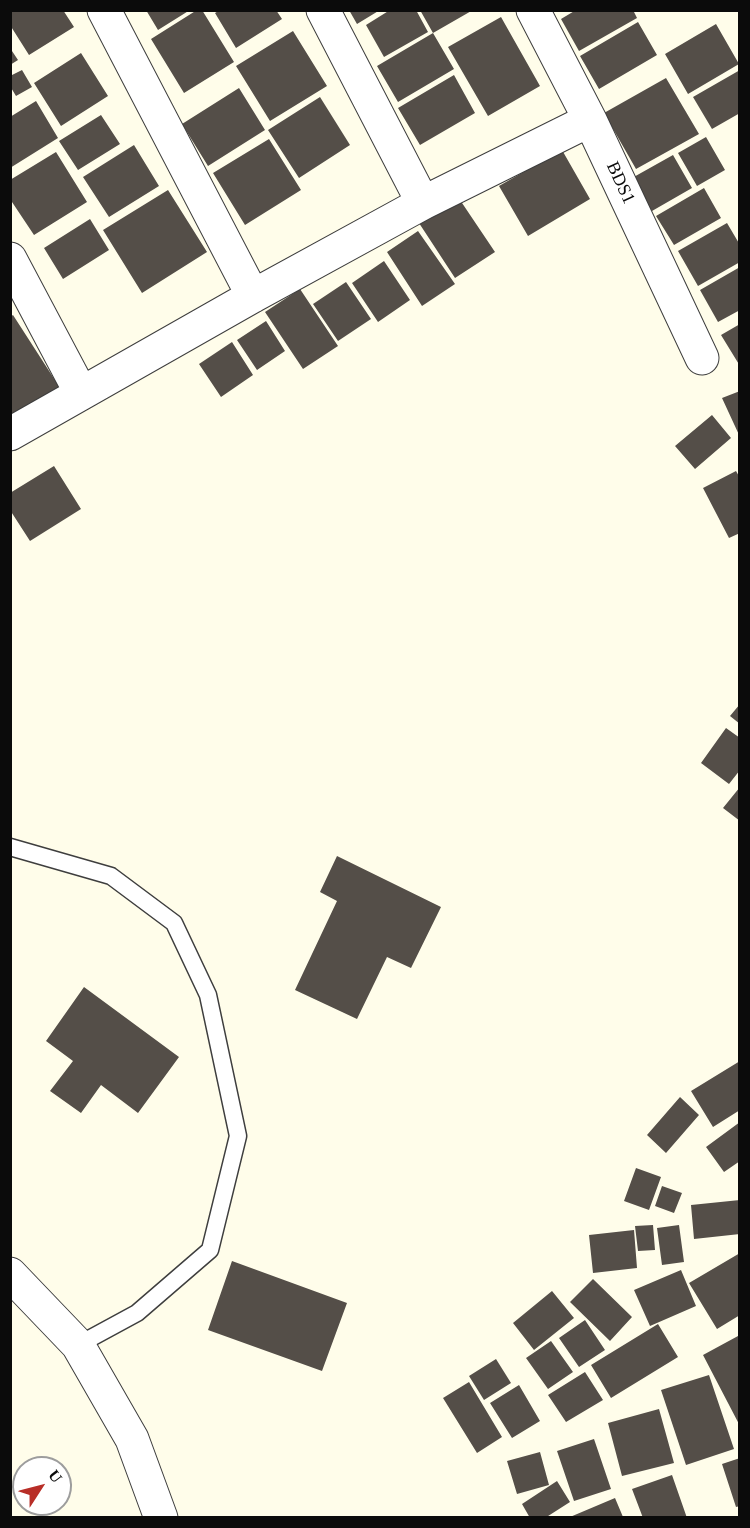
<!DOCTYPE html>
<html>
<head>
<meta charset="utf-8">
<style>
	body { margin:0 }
	#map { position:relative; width:750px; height:1528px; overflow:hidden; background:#fffdea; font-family:"Times New Roman",serif }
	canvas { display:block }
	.frame { position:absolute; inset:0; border:12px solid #0b0b0b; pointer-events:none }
	.north { position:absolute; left:12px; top:1456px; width:60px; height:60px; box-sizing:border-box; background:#fff; border:2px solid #9d9d9d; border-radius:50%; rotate:54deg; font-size:16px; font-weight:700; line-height:24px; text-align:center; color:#0b0b0b }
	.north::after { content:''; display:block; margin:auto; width:21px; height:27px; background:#b82e27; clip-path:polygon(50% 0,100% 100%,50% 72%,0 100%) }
</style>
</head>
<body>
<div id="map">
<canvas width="750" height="1528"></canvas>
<div class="frame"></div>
<div class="north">U</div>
</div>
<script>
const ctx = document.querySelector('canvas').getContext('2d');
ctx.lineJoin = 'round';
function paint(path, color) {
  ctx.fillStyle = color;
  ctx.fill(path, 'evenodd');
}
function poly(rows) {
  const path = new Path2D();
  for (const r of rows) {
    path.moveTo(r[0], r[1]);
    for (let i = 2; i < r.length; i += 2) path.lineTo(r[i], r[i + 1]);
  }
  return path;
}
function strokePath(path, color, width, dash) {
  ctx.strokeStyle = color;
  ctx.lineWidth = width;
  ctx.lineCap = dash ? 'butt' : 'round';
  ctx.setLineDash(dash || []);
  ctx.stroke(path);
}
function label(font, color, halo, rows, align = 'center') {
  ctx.font = font + ' "Times New Roman",serif';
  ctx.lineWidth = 6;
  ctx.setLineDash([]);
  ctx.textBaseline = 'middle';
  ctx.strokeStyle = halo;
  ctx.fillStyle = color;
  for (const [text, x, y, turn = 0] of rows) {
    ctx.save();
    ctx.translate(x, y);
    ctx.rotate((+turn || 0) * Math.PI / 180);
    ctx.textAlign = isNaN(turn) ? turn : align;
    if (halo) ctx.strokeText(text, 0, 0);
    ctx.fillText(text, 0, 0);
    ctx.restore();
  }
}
const building = poly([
	[10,10,63,10,74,27,29,55,10,25],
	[146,10,190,10,158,30],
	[197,10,202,10,234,62,184,93,151,39],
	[220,10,276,10,282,19,236,48,215,13],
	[349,10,380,10,357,24],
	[390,10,416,10,428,32,384,57,366,25],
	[420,10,473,10,433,33],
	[576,10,633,10,637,18,579,51,561,19],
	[501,17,540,86,488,116,448,47],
	[638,22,657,55,599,89,580,56],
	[716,24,739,64,688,94,665,54],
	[293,31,327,86,270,121,236,66],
	[433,33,454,69,398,102,377,66],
	[10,48,18,60,10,65],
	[81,53,108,96,61,126,34,83],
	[22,70,32,87,16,96,10,86,10,76],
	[740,70,740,113,712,129,693,97],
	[454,75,475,113,420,145,398,108],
	[666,78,699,134,636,169,604,113],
	[239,88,265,130,208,166,182,124],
	[320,97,350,145,299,178,268,130],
	[36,101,58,138,10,168,10,117],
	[101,115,120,144,78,170,59,141],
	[706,137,725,170,697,186,678,153],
	[269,139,301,190,245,225,213,173],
	[134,145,159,186,109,217,83,177],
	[562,150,590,199,528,236,499,186],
	[56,152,87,202,34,235,10,199,10,180],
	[673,155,692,188,652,211,632,178],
	[704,188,721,218,674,245,656,216],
	[168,190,207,252,142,293,103,230],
	[458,197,495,252,455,278,419,223],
	[90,219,109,250,63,279,44,248],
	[727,223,740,245,740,262,698,286,678,251],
	[418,231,455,284,422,306,387,252],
	[384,261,410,300,378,322,352,283],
	[740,267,740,310,718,322,700,290],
	[346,282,371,319,338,341,313,304],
	[300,289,338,346,303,369,265,312],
	[13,315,62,391,10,420,10,317],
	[266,321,285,351,257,370,237,340],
	[740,324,740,366,721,335],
	[232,342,253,375,221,397,199,364],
	[740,391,740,437,722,398],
	[712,415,731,438,695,469,675,446],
	[54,466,81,509,30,541,10,510,10,493],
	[736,471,740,478,740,533,729,538,703,488],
	[740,704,740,724,730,716],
	[726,728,740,738,740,770,729,784,701,763],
	[740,787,740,821,723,808],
	[337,856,441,907,411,968,387,957,357,1019,295,990,337,901,320,892],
	[84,987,179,1057,138,1113,101,1085,81,1113,50,1091,73,1061,46,1041],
	[740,1061,740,1110,713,1127,691,1091],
	[680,1097,699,1115,666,1153,647,1135],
	[740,1122,740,1161,724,1172,706,1147],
	[636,1168,661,1177,649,1210,624,1201],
	[662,1186,682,1193,674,1213,655,1206],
	[740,1200,740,1234,694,1239,691,1205],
	[653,1225,655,1250,638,1251,635,1226],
	[679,1225,684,1262,662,1265,657,1228],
	[634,1230,637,1268,593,1273,589,1235],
	[740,1253,740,1315,717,1329,689,1283],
	[232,1261,347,1303,322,1371,208,1330],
	[681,1270,696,1306,650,1326,634,1290],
	[593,1279,632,1317,610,1341,570,1302],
	[552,1291,574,1318,534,1350,513,1323],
	[585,1320,605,1350,579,1367,559,1338],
	[658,1324,678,1357,611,1398,591,1365],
	[738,1336,740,1339,740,1426,703,1355],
	[551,1341,573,1372,548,1389,526,1358],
	[496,1359,511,1383,484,1400,469,1376],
	[585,1372,603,1400,566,1422,548,1395],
	[709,1375,734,1449,686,1465,661,1390],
	[469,1382,502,1437,477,1453,443,1398],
	[519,1385,540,1421,512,1438,490,1403],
	[659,1409,674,1463,622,1476,608,1423],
	[594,1439,611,1489,574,1501,557,1451],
	[540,1452,549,1485,517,1494,507,1461],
	[740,1458,740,1506,736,1507,722,1464],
	[672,1475,687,1518,643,1518,632,1489],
	[557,1481,570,1502,545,1518,530,1518,522,1504],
	[615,1498,623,1517,570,1517]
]);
const lane = poly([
	[10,847,111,876,174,923,208,995,238,1136,210,1250,137,1313,78,1345]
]);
const street = poly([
	[104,10,253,296],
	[323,10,423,203],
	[533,10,590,120,702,358],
	[10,259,81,393],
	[10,434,253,296,423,203,590,120],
	[10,1274,78,1345,132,1439,161,1518]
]);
const streetNames = [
	["BDS1",620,183,65]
];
paint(building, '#544e48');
strokePath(lane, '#3e3e3e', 19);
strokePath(street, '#3e3e3e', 35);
strokePath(lane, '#fff', 16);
strokePath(street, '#fff', 33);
label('18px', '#0b0b0b', '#fff', streetNames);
</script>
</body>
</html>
